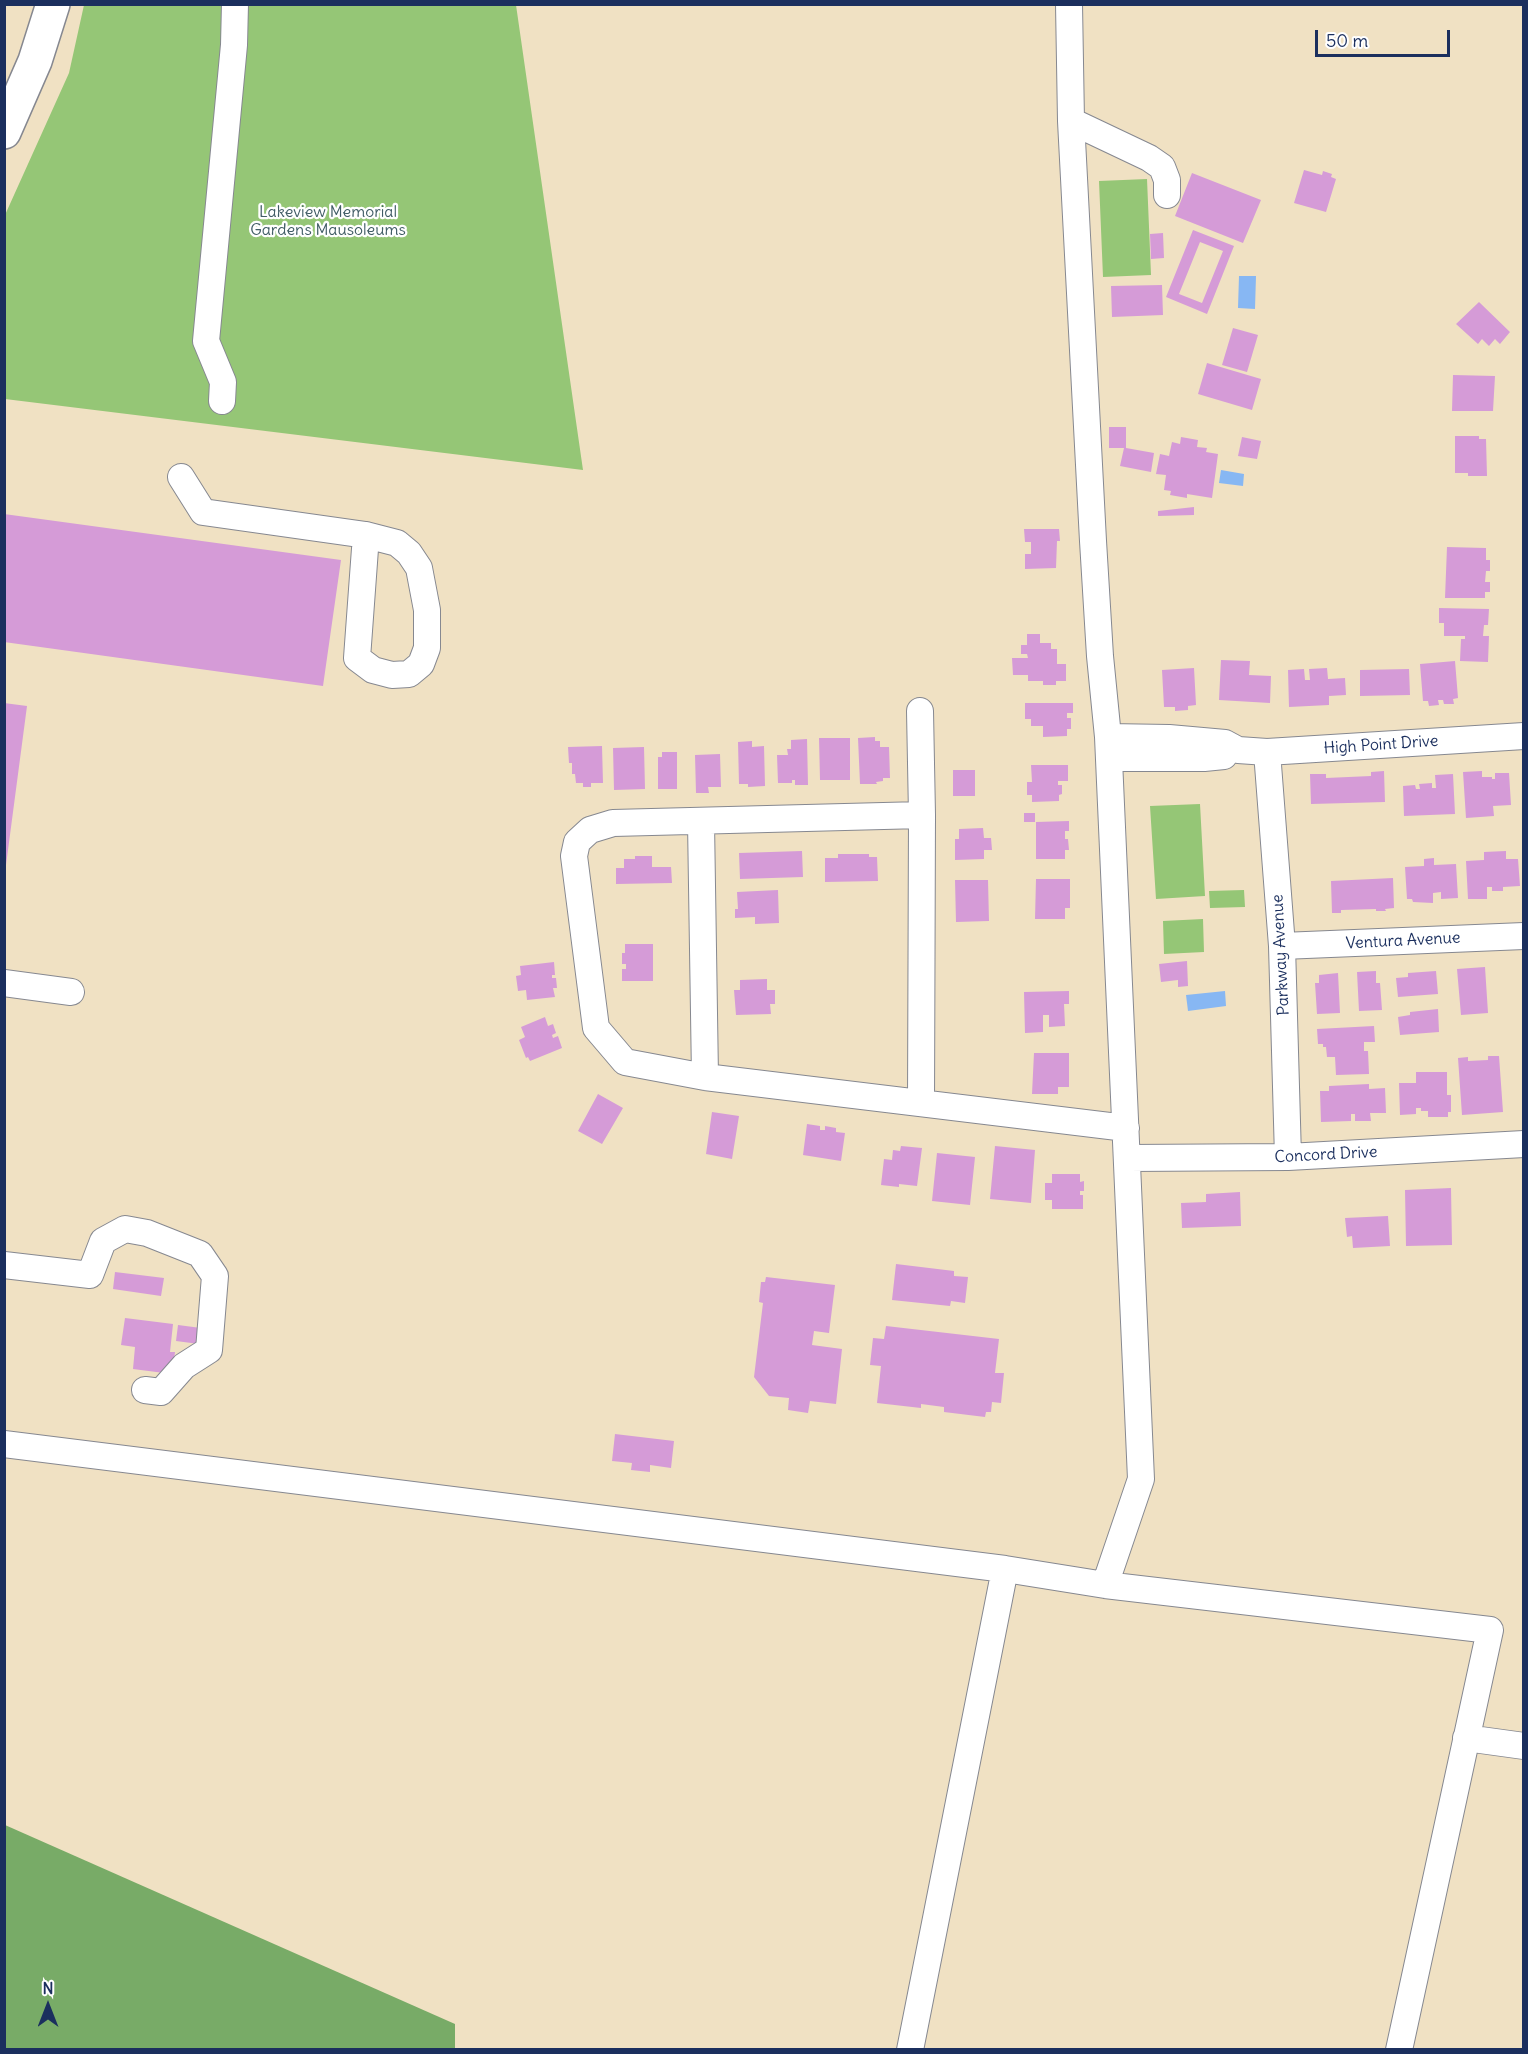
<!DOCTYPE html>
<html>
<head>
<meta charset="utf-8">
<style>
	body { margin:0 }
	#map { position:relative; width:1528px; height:2054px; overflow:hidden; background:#f0e1c3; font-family:Delius,sans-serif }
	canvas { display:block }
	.frame { position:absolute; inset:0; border:6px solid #1b2f5e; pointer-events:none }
	.north { position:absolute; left:18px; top:1976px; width:60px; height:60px; -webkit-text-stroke:4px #fff; paint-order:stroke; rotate:0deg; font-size:16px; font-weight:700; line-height:24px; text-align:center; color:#1b2f5e }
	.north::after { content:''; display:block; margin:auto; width:21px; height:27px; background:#1b2f5e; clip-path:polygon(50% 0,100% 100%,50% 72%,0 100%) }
	.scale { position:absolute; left:1315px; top:30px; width:135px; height:27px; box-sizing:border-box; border:3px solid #1b2f5e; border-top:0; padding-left:8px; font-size:18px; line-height:21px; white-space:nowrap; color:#1b2f5e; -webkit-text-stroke:4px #fff; paint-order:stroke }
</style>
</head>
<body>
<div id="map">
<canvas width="1528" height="2054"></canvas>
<div class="frame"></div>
<div class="north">N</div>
<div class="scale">50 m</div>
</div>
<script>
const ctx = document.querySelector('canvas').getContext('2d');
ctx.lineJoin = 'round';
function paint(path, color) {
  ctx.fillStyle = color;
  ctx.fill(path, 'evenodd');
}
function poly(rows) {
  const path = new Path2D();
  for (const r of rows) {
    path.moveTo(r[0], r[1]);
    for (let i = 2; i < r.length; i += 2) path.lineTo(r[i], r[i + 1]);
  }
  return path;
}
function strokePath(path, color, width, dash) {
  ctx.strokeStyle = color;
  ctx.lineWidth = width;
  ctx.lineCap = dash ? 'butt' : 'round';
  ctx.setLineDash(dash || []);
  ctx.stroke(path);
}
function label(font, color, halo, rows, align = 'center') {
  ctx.font = font + ' Delius,sans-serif';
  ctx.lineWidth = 4.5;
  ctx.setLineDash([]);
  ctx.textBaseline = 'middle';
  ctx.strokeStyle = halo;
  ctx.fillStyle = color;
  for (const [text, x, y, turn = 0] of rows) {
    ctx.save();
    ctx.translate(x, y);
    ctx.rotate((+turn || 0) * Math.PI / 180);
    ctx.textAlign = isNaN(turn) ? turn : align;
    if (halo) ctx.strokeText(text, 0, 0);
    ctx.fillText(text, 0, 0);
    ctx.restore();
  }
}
const green = poly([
	[84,5,516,5,583,470,5,399,5,215,69,73],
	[1147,179,1151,275,1103,277,1099,181],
	[1200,804,1205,896,1156,899,1150,806],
	[1244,890,1245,907,1210,908,1209,891],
	[1203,919,1204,952,1164,954,1163,921]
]);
const forest = poly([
	[5,1825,455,2024,455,2049,5,2049]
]);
const water = poly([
	[1239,276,1256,276,1255,309,1238,308],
	[1221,470,1244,474,1243,486,1219,483],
	[1225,991,1226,1006,1188,1011,1186,995]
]);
const building = poly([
	[1304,170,1322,175,1323,171,1332,174,1331,177,1336,179,1326,212,1294,203],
	[1192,173,1261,200,1243,243,1175,216],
	[1193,230,1234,246,1207,314,1166,297],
	[1200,242,1223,251,1202,303,1179,294],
	[1163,233,1164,258,1151,259,1150,234],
	[1162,285,1163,315,1112,317,1111,286],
	[1479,302,1510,332,1500,344,1495,339,1489,346,1482,339,1478,344,1456,324],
	[1233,328,1258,335,1247,372,1222,365],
	[1207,363,1261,379,1252,410,1198,394],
	[1453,375,1495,376,1493,411,1452,411],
	[1109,427,1126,427,1126,448,1154,453,1151,472,1120,466,1124,448,1109,448],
	[1455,436,1479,436,1479,439,1486,439,1487,476,1468,476,1468,473,1455,473],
	[1181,437,1198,440,1197,447,1207,448,1206,452,1218,454,1212,498,1187,494,1187,498,1170,495,1171,491,1164,490,1166,475,1156,474,1160,454,1169,456,1172,442,1180,444],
	[1242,437,1261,441,1257,459,1238,456],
	[1194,507,1194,515,1158,516,1158,511],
	[4,514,341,560,323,686,4,642],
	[1024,529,1059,529,1060,541,1057,541,1056,568,1025,569,1025,554,1031,554,1031,542,1025,542],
	[1447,547,1486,548,1486,560,1490,560,1490,571,1486,571,1485,582,1490,582,1490,592,1485,592,1485,598,1445,598],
	[1439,608,1489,609,1488,625,1484,625,1483,636,1489,636,1488,662,1460,661,1461,639,1465,639,1465,636,1444,636,1444,623,1439,623],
	[1027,634,1040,634,1040,643,1051,643,1051,649,1057,649,1057,664,1066,664,1066,681,1056,681,1056,685,1043,685,1043,681,1028,681,1028,675,1013,675,1012,658,1028,658,1027,654,1021,654,1021,645,1027,645],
	[1221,660,1250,661,1249,675,1271,676,1270,703,1219,700],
	[1455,661,1458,698,1453,699,1454,704,1444,704,1443,700,1438,700,1439,705,1429,706,1428,701,1423,701,1420,664],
	[1194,668,1196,705,1188,706,1188,710,1175,711,1175,707,1164,707,1162,670],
	[1327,668,1328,679,1345,678,1346,695,1329,696,1329,705,1289,707,1288,670,1304,669,1305,680,1310,680,1309,669],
	[1409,669,1410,695,1360,696,1360,670],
	[4,703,27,706,6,865,4,865],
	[1025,703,1073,703,1073,713,1067,713,1067,718,1071,718,1071,729,1067,729,1067,736,1043,737,1043,726,1031,726,1031,719,1025,719],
	[875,737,875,741,880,741,880,747,889,747,890,778,883,778,883,781,876,782,877,784,860,784,858,738],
	[819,738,850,738,850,780,820,780],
	[807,739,808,785,795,785,795,780,792,780,792,783,778,783,777,755,788,755,787,749,791,749,791,740],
	[752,741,752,747,764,746,765,786,748,787,748,784,739,784,738,742],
	[602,746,603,783,591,783,591,787,583,787,583,783,576,783,575,774,572,774,572,763,569,763,568,747],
	[644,747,645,789,614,790,613,748],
	[662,752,677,752,677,789,658,789,658,757,662,757],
	[720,754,721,787,708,787,709,793,696,793,695,755],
	[1031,765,1068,765,1068,781,1058,781,1058,785,1062,785,1062,794,1059,795,1059,801,1032,802,1032,795,1027,795,1027,782,1032,782],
	[953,770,975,770,975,796,953,796],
	[1384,771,1385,802,1311,804,1310,774,1326,774,1326,778,1371,776,1371,772],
	[1482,771,1482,777,1492,777,1492,779,1495,779,1495,773,1509,773,1511,805,1493,806,1494,816,1466,818,1463,772],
	[1453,774,1455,814,1404,816,1403,786,1415,785,1416,789,1420,789,1419,784,1432,783,1432,788,1436,788,1435,775],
	[1024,813,1035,813,1035,822,1024,822],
	[1069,821,1069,831,1065,831,1065,839,1068,839,1069,850,1065,850,1065,859,1036,859,1036,822],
	[983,828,984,838,991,838,992,850,984,850,984,859,955,860,955,839,959,839,959,829],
	[802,851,803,877,740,879,739,853],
	[1506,851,1506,859,1518,859,1520,886,1503,887,1503,891,1492,891,1492,887,1487,887,1487,899,1468,899,1466,861,1484,860,1484,852],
	[838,854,869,854,869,857,877,857,878,881,825,882,825,858,838,858],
	[635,856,652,856,652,867,671,867,672,883,616,884,616,868,624,868,624,859,635,859],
	[1434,858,1434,865,1456,864,1458,898,1441,899,1441,892,1433,893,1433,903,1413,902,1412,899,1407,899,1405,867,1424,866,1424,859],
	[1393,878,1394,908,1385,909,1386,911,1376,911,1376,909,1341,910,1341,913,1332,913,1331,881],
	[1036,879,1070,879,1070,908,1065,908,1065,919,1035,919],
	[955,880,988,880,989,921,956,922],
	[778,890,779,923,755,924,755,917,735,918,735,909,738,909,737,892],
	[625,944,653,944,653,981,622,981,622,969,626,969,626,964,622,964,622,953,625,953],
	[1187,961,1188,986,1178,987,1178,980,1161,982,1159,964],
	[554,962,555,975,552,975,552,978,556,978,557,988,553,988,555,997,527,1000,526,990,518,991,516,976,521,975,520,966],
	[1485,967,1488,1013,1461,1015,1457,969],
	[1376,971,1376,983,1380,983,1382,1010,1359,1011,1357,972],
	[1436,971,1438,994,1398,997,1396,978,1408,977,1408,973],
	[1338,973,1340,1013,1317,1014,1315,983,1319,983,1319,975],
	[767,979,767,990,775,990,775,1004,770,1004,771,1014,736,1015,734,990,740,990,740,980],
	[1069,991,1069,1004,1064,1004,1065,1026,1049,1027,1049,1015,1043,1015,1043,1032,1025,1033,1024,992],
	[1438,1009,1439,1032,1400,1035,1398,1017,1410,1015,1410,1012],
	[545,1017,548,1026,553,1024,556,1033,552,1035,553,1038,558,1036,562,1048,530,1061,528,1057,526,1058,519,1040,525,1037,521,1027],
	[1374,1026,1375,1042,1364,1042,1364,1051,1368,1051,1369,1074,1336,1075,1335,1057,1327,1057,1326,1047,1323,1047,1323,1044,1318,1044,1317,1029],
	[1034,1053,1069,1053,1069,1087,1058,1087,1058,1094,1032,1094],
	[1488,1056,1499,1056,1503,1112,1462,1115,1458,1058,1468,1057,1468,1061,1488,1060],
	[1416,1072,1447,1072,1447,1095,1451,1095,1451,1112,1448,1112,1448,1117,1428,1117,1428,1111,1421,1111,1421,1108,1416,1108,1416,1114,1400,1115,1399,1083,1416,1083],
	[1369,1084,1369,1089,1385,1088,1386,1113,1370,1113,1371,1121,1355,1121,1355,1114,1351,1114,1351,1121,1321,1122,1320,1091,1329,1091,1329,1086],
	[598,1094,623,1108,602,1144,578,1131],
	[712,1112,739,1116,732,1159,706,1154],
	[807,1124,820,1126,820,1130,825,1130,825,1126,836,1128,836,1132,845,1133,841,1161,803,1155],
	[901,1146,922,1148,917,1186,899,1184,899,1187,881,1185,884,1159,892,1160,893,1150,900,1151],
	[995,1146,1035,1150,1031,1203,990,1199],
	[937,1153,975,1157,970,1205,932,1201],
	[1052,1174,1080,1174,1080,1182,1084,1181,1084,1191,1080,1191,1080,1195,1083,1195,1083,1209,1052,1209,1052,1200,1045,1200,1045,1183,1052,1183],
	[1451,1188,1452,1245,1406,1246,1405,1190],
	[1240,1192,1241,1226,1182,1228,1181,1203,1206,1202,1206,1194],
	[1388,1216,1390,1246,1353,1248,1352,1236,1347,1237,1345,1218],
	[896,1264,954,1271,954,1276,968,1277,965,1303,951,1301,950,1306,892,1300],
	[115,1272,164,1278,161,1296,113,1289],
	[766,1277,835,1285,829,1333,814,1331,812,1345,842,1349,836,1404,810,1401,808,1413,788,1410,789,1398,769,1396,754,1377,763,1303,759,1302,761,1282,765,1282],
	[125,1318,173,1324,170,1352,175,1352,172,1374,133,1369,135,1347,121,1345],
	[178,1325,201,1328,199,1344,176,1341],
	[886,1326,999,1339,995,1373,1004,1373,1001,1403,992,1402,991,1412,986,1412,985,1417,944,1412,944,1407,921,1404,921,1408,877,1403,881,1366,870,1365,873,1338,884,1339],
	[615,1434,674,1441,671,1468,650,1465,650,1472,631,1470,632,1463,612,1461]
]);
const minor = poly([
	[1069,4,1071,121,1093,541,1100,656,1108,737,1141,1479,1105,1585],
	[1071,121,1149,158,1162,167,1167,180,1167,195],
	[222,401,223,382,206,341,234,45,235,4],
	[181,477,203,512,366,535,397,543,409,553,419,568,427,610,427,648,421,664,409,674,392,675,373,670,357,658,366,535],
	[920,711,922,815,921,1103],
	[1108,737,1169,738,1225,743,1238,750,1267,752,1524,736],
	[1267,752,1282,946,1288,1157],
	[1109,758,1204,758,1224,756],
	[922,815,613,823,590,830,577,842,574,856,596,1028,625,1062,705,1077,1126,1128],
	[701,822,705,1077],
	[1282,946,1524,936],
	[4,983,71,992],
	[1128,1158,1288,1157,1524,1144],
	[4,1265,90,1275,103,1241,125,1229,147,1233,200,1254,215,1276,209,1350,184,1366,161,1392,145,1390],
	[4,1444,1005,1569,1105,1585,1490,1630,1399,2050],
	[1466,1738,1524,1746],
	[910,2050,1005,1569]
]);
const major = poly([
	[4,132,35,61,53,4]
]);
const parkNames = [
	["Lakeview Memorial",328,212],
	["Gardens Mausoleums",328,230]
];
const streetNames = [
	["High Point Drive",1381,745,-4],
	["Ventura Avenue",1403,941,-3],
	["Parkway Avenue",1281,955,-93],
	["Concord Drive",1326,1155,-3]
];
paint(green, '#95c676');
paint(forest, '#78ab67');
paint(water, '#87b7f3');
paint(building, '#d59bd7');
strokePath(minor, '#868890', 28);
strokePath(major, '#868890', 36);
strokePath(minor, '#fff', 26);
strokePath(major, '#fff', 33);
label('16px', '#405c65', '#fff', parkNames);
label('16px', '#1b2f5e', '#fff', streetNames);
</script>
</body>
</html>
